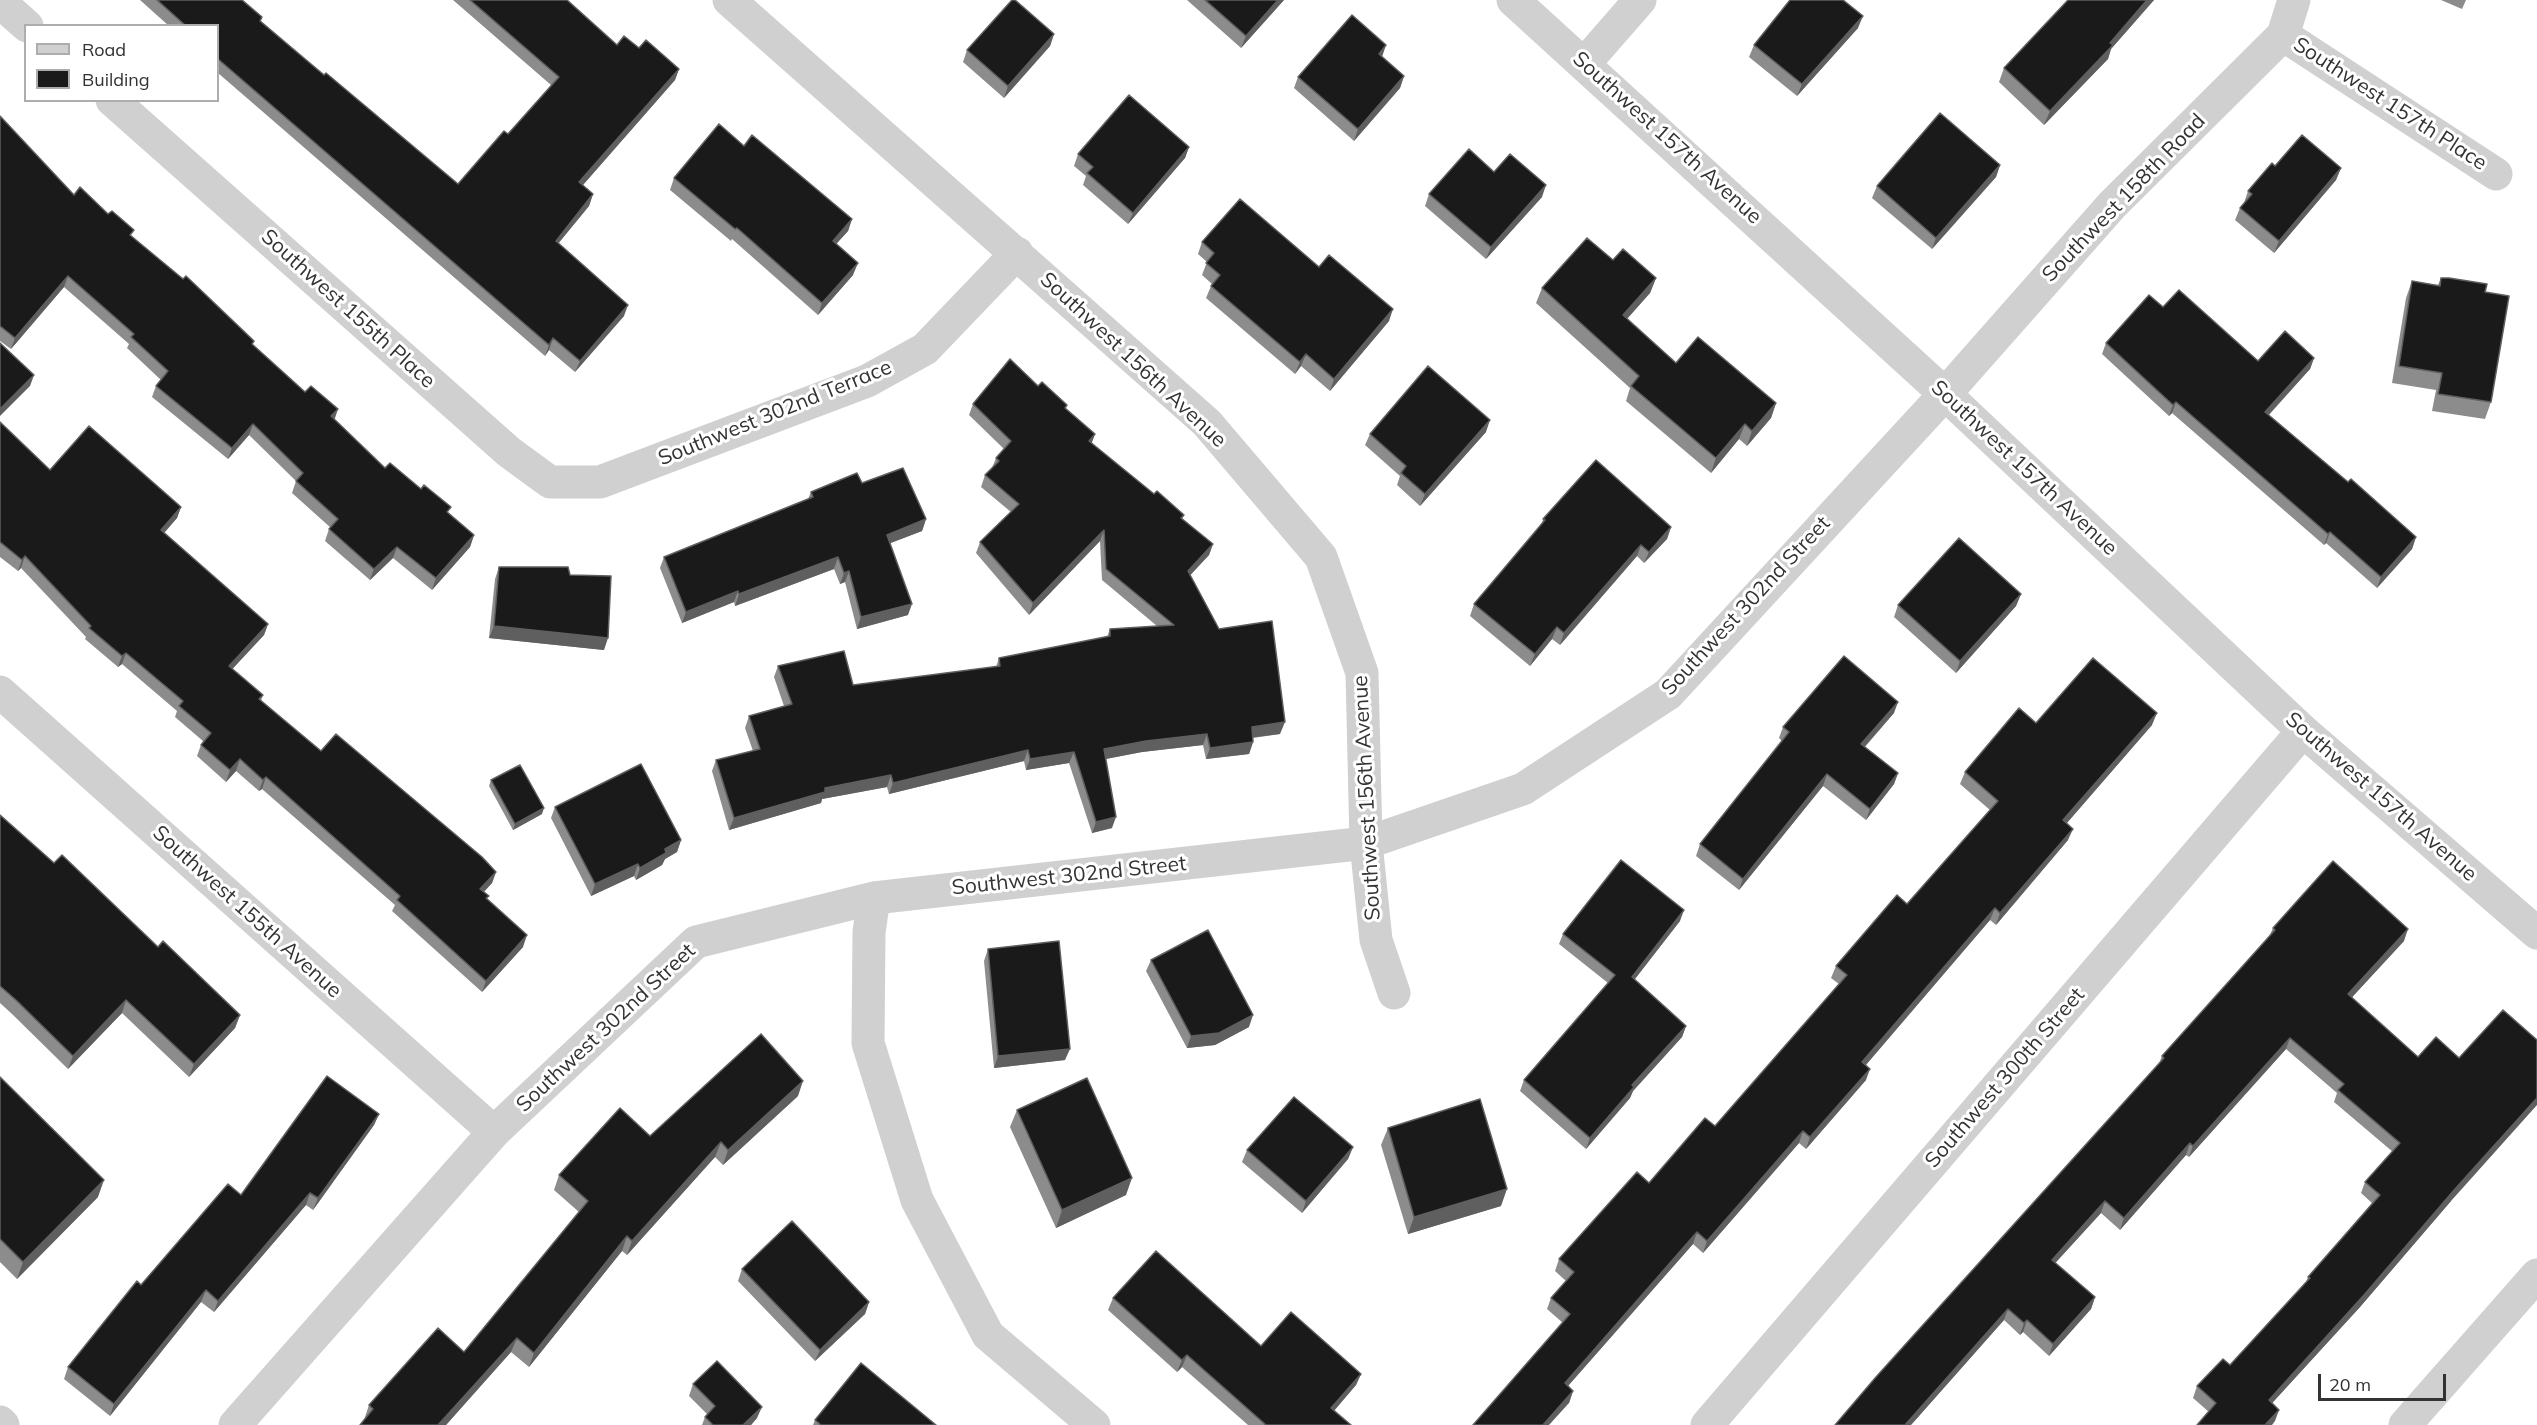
<!DOCTYPE html>
<html>
<head>
<meta charset="utf-8">
<style>
	body { margin:0 }
	#map { position:relative; width:2537px; height:1425px; overflow:hidden; background:#fff; font-family:Mulish,sans-serif }
	canvas { display:block }
	.legend { position:absolute; left:24px; top:24px; width:195px; height:78px; box-sizing:border-box; background:#fff; border:2px solid #adadad; margin:0; padding:8px 10px; list-style:none; font-size:18px; color:#333 }
	.legend li { display:flex; align-items:center; gap:12px; height:30px }
	.legend b { width:30px; border:2px solid #adadad }
	.scale { position:absolute; left:2318px; top:1374px; width:128px; height:27px; box-sizing:border-box; border:3px solid #333; border-top:0; padding-left:8px; font-size:18px; line-height:21px; white-space:nowrap; color:#333; -webkit-text-stroke:4px #fff; paint-order:stroke }
</style>
</head>
<body>
<div id="map">
<canvas width="2537" height="1425"></canvas>
<ul class="legend">
<li><b style="height:8px;background:#d0d0d0"></b>Road</li>
<li><b style="height:16px;background:#1a1a1a"></b>Building</li>
</ul>
<div class="scale">20 m</div>
</div>
<script>
const ctx = document.querySelector('canvas').getContext('2d');
ctx.lineJoin = 'round';
function poly(rows) {
  const path = new Path2D();
  for (const r of rows) {
    path.moveTo(r[0], r[1]);
    for (let i = 2; i < r.length; i += 2) path.lineTo(r[i], r[i + 1]);
  }
  return path;
}
function strokePath(path, color, width, dash) {
  ctx.strokeStyle = color;
  ctx.lineWidth = width;
  ctx.lineCap = dash ? 'butt' : 'round';
  ctx.setLineDash(dash || []);
  ctx.stroke(path);
}
function paint(path, color) {
  ctx.fillStyle = color;
  ctx.fill(path, 'evenodd');
}
function label(font, color, halo, rows, align = 'center') {
  ctx.font = font + ' Mulish,sans-serif';
  ctx.lineWidth = 6;
  ctx.setLineDash([]);
  ctx.textBaseline = 'middle';
  ctx.strokeStyle = halo;
  ctx.fillStyle = color;
  for (const [text, x, y, turn = 0] of rows) {
    ctx.save();
    ctx.translate(x, y);
    ctx.rotate((+turn || 0) * Math.PI / 180);
    ctx.textAlign = isNaN(turn) ? turn : align;
    if (halo) ctx.strokeText(text, 0, 0);
    ctx.fillText(text, 0, 0);
    ctx.restore();
  }
}
const minor = poly([
	[729,0,1207,423,1321,557,1362,673,1366,843,1376,940,1394,993],
	[0,2,27,26],
	[2283,35,2496,174],
	[1585,63,1640,0],
	[112,100,509,452,550,482,600,482,867,381,925,349,1017,253],
	[0,692,494,1132],
	[874,898,869,932,868,1043,917,1200,988,1335,1094,1425],
	[0,1422,3,1425],
	[235,1425,494,1132,696,942,874,898,1366,843,1523,789,1668,694,1945,394,2112,205,2283,35,2294,0],
	[1707,1425,2303,731],
	[2405,1425,2537,1275]
]);
const tertiary = poly([
	[1513,0,1945,394,2303,731,2537,933]
]);
const wall = poly([
	[140,0,242,0,262,17,261,21,324,75,458,184,508,134,551,85,453,0,567,0,617,45,639,48,679,69,675,80,583,185,593,194,589,206,558,244,624,316,575,372,549,350,545,356,218,73,218,26,169,26],
	[1187,0,1284,0,1241,48],
	[2068,0,2154,0,2111,49,2108,59,2044,125,1999,82,2004,68],
	[2441,0,2466,0,2462,9],
	[1858,28,1797,96,1749,57,1754,45],
	[1054,34,1050,46,1004,98,963,62,967,50],
	[1382,57,1404,76,1400,88,1354,141,1294,88,1298,77],
	[0,116,74,195,132,237,334,419,385,468,449,513,474,535,470,547,432,590,393,558,370,580,325,541,329,529,331,528,292,493,296,481,249,435,228,459,152,397,156,386,161,380,127,348,129,344,64,287,11,349,0,341],
	[744,146,852,219,848,231,836,244,853,275,818,315,732,239,731,241,670,190,674,178],
	[1189,147,1185,158,1128,224,1083,185,1086,176,1074,166,1078,154],
	[2000,165,1996,177,1932,249,1872,198,1877,186],
	[2275,166,2341,168,2336,180,2274,253,2235,220,2240,208,2244,203,2248,191],
	[1494,172,1542,197,1486,259,1425,206,1429,194],
	[1202,242,1319,267,1389,321,1330,391,1301,366,1295,374,1206,298,1211,286,1212,284,1202,275,1207,262,1198,254],
	[1613,260,1656,278,1650,293,1627,319,1676,363,1776,403,1771,418,1747,446,1739,439,1711,473,1626,401,1630,388,1536,303,1542,288],
	[2441,278,2485,292,2491,402,2485,419,2432,411,2436,390,2392,383,2406,298,2412,281,2438,285],
	[2163,307,2258,361,2314,358,2310,369,2269,415,2348,482,2416,537,2412,549,2377,588,2326,543,2324,545,2172,413,2169,416,2102,354,2106,343],
	[1038,386,1095,434,1091,444,1154,494,1184,515,1182,519,1213,544,1209,555,1190,575,1219,629,1280,734,1253,738,1253,742,1249,754,1206,759,1203,745,1142,752,1106,759,1112,828,1092,833,1069,763,1026,770,1024,761,889,794,887,787,822,799,821,803,729,830,712,771,716,760,753,751,745,728,749,716,784,706,774,677,778,666,853,685,996,667,999,658,1107,637,1110,629,1157,626,1102,580,1100,541,1029,615,976,553,980,542,1011,512,981,487,985,475,992,468,996,458,1004,449,969,415,973,404],
	[0,422,50,470,181,507,177,518,164,533,268,624,264,635,232,669,263,695,261,701,321,751,496,872,492,883,484,892,489,896,487,899,523,947,482,992,392,911,395,905,262,789,259,791,236,771,226,782,197,756,201,745,203,741,175,717,177,711,122,664,118,667,85,639,86,637,21,568,18,571,0,557],
	[1486,432,1420,506,1397,485,1400,476,1365,445,1370,434],
	[862,483,926,519,922,531,890,543,908,615,857,629,845,582,840,584,834,569,735,606,734,602,682,623,660,568,664,557,808,499,811,492],
	[1543,519,1671,527,1667,539,1644,563,1637,556,1560,645,1552,639,1530,666,1470,616,1474,604,1542,524],
	[499,567,570,575,604,650,489,638,495,579],
	[2021,594,2016,606,1956,673,1894,617,1898,605],
	[1894,713,1865,747,1898,773,1894,784,1866,820,1823,786,1739,890,1696,856,1700,844,1782,741,1779,738,1783,727],
	[2036,723,2152,725,2067,823,2068,840,1996,925,1990,920,1866,1065,1866,1080,1806,1149,1799,1143,1703,1253,1693,1244,1568,1386,1573,1391,1569,1403,1563,1323,1547,1309,1551,1298,1566,1281,1555,1271,1559,1259,1649,1183,1715,1126,1839,984,1831,978,1836,966,1907,904,1990,810,1960,784,1965,772],
	[491,780,542,814,513,830,489,786],
	[555,807,681,840,677,852,665,859,662,865,636,880,634,876,591,896,551,818],
	[0,815,54,863,158,947,240,1015,235,1028,189,1077,122,1013,68,1069,12,1014,0,1003],
	[1680,921,1634,980,1686,1026,1682,1037,1633,1091,1630,1098,1586,1149,1520,1091,1524,1080,1608,983,1559,944,1563,934],
	[2273,928,2404,941,2352,997,2451,1201,2360,1307,2272,1403,2275,1421,2209,1412,2193,1398,2197,1386,2230,1365,2306,1282,2308,1277,2372,1203,2361,1193,2365,1182,2393,1152,2334,1102,2337,1093,2286,1049,2189,1157,2186,1155,2120,1230,2101,1213,2055,1263,2095,1297,2091,1309,2049,1356,2023,1332,2020,1335,2004,1320,1911,1425,2159,1064,2162,1056,2269,937],
	[988,949,1065,1060,994,1068,984,961],
	[1151,960,1249,1027,1215,1045,1187,1048,1146,971],
	[0,1077,98,1197,17,1279,0,1262],
	[798,1096,723,1165,715,1157,627,1255,622,1251,529,1367,511,1352,446,1425,360,1425,364,1420,369,1405,464,1352,579,1212,554,1190,559,1175,650,1136],
	[1017,1110,1126,1195,1056,1228,1010,1127],
	[379,1114,374,1125,313,1210,306,1205,214,1312,201,1302,110,1416,64,1379,68,1367,141,1285,241,1195],
	[1388,1128,1501,1206,1408,1234,1381,1145],
	[1353,1147,1348,1159,1302,1213,1242,1162,1247,1150],
	[742,1269,869,1302,865,1314,815,1361,738,1281],
	[1113,1298,1261,1346,1361,1374,1356,1385,1334,1411,1351,1425,1248,1425,1182,1367,1177,1372,1108,1310],
	[693,1384,757,1418,751,1425,702,1425,705,1417,707,1414,689,1396],
	[815,1420,936,1425,813,1425]
]);
const shadedWall = poly([
	[1278,0,1284,0,1241,48,1246,36],
	[2147,0,2154,0,2111,49,2108,59,2044,125,2050,111],
	[1863,16,1858,28,1797,96,1802,84],
	[1054,34,1050,46,1004,98,1008,86],
	[1386,45,1382,57,1379,54],
	[679,69,675,80,575,194,579,182],
	[1404,76,1400,88,1354,141,1358,129],
	[1189,147,1185,158,1128,224,1133,213],
	[2000,165,1996,177,1932,249,1936,238],
	[2341,168,2336,180,2274,253,2279,241],
	[1546,185,1542,197,1486,259,1491,247],
	[593,194,589,206,551,252,556,241],
	[852,219,848,231,829,252,833,241],
	[858,263,853,275,818,315,822,303],
	[68,276,64,287,11,349,15,338],
	[1656,278,1650,293,1617,330,1623,315],
	[628,305,624,316,575,372,580,361],
	[1393,309,1389,321,1330,391,1334,379],
	[553,338,549,350,545,356,549,345],
	[1306,354,1301,366,1295,374,1300,362],
	[2314,358,2310,369,2261,423,2265,412],
	[34,375,30,386,0,416,0,409],
	[2176,402,2172,413,2169,416,2173,405],
	[1776,403,1771,418,1747,446,1752,431],
	[338,409,334,421,331,416],
	[1490,420,1486,432,1420,506,1425,494],
	[253,424,249,435,228,459,232,448],
	[1745,424,1739,439,1711,473,1716,458],
	[1095,434,1091,445,1089,441],
	[181,507,177,518,157,541,161,530],
	[926,519,922,531,883,546,887,535],
	[1671,527,1667,539,1644,563,1649,552],
	[1104,530,1100,541,1029,615,1033,603],
	[2330,532,2326,543,2324,545,2328,534],
	[474,535,470,547,432,590,436,578],
	[2416,537,2412,549,2377,588,2381,577],
	[1213,544,1209,555,1184,582,1188,571],
	[1641,545,1637,556,1560,645,1564,633],
	[397,547,393,558,370,580,374,569],
	[25,556,21,568,18,571,22,560],
	[838,557,834,569,735,606,739,594],
	[849,571,845,582,840,584,844,573],
	[738,591,734,602,682,623,686,612],
	[2021,594,2016,606,1956,673,1960,661],
	[912,604,908,615,857,629,861,617],
	[268,624,264,635,225,677,229,666],
	[494,626,608,638,604,650,489,638],
	[1557,627,1552,639,1530,666,1535,654],
	[126,653,122,664,118,667,122,656],
	[1898,702,1894,713,1857,755,1861,744],
	[2157,713,2152,725,2059,832,2063,820],
	[1285,722,1280,734,1248,738,1252,727],
	[1207,734,1203,745,1142,752,1100,760,1104,749,1146,741],
	[1253,742,1249,754,1206,759,1210,748],
	[1028,750,1024,761,889,794,893,783],
	[1074,752,1069,763,1026,770,1030,759],
	[240,759,236,771,226,782,230,770],
	[1898,773,1894,784,1866,820,1870,809],
	[1827,774,1823,786,1739,890,1743,879],
	[891,775,887,787,822,799,821,803,729,830,734,818,825,788],
	[266,777,262,789,259,791,263,780],
	[544,808,542,814,513,830,515,824],
	[1116,817,1112,828,1092,833,1096,822],
	[2073,829,2068,840,1996,925,2000,913],
	[681,840,677,852,665,859,662,865,636,880,640,868,665,849],
	[638,864,634,876,591,896,595,884],
	[496,872,492,883,476,900,480,889],
	[1995,908,1990,920,1858,1074,1862,1062],
	[1684,910,1680,921,1628,988,1632,977],
	[2408,929,2404,941,2344,1006,2348,994],
	[527,935,523,947,482,992,486,981],
	[126,1000,122,1013,68,1069,73,1056],
	[240,1015,235,1028,189,1077,194,1064],
	[1253,1015,1249,1027,1215,1045,1187,1048,1191,1036],
	[1686,1026,1682,1037,1633,1091,1630,1098,1586,1149,1590,1138,1632,1085],
	[2290,1038,2286,1049,2189,1157,2193,1146],
	[1070,1049,1065,1060,994,1068,998,1056],
	[1870,1069,1866,1080,1806,1149,1810,1137],
	[803,1081,798,1096,723,1165,728,1150],
	[2537,1098,2537,1105,2451,1201,2360,1307,2264,1412,2269,1400,2455,1189],
	[379,1114,374,1125,313,1210,318,1198],
	[1803,1131,1799,1143,1703,1253,1707,1241],
	[721,1142,715,1157,627,1255,632,1241],
	[2190,1143,2186,1155,2120,1230,2124,1218],
	[1353,1147,1348,1159,1302,1213,1306,1201],
	[1132,1178,1126,1195,1056,1228,1062,1210],
	[104,1180,98,1197,17,1279,23,1262],
	[1507,1189,1501,1206,1408,1234,1414,1217],
	[310,1193,306,1205,214,1312,218,1301],
	[2105,1201,2101,1213,2048,1271,2052,1260],
	[1697,1232,1693,1244,1560,1395,1565,1383],
	[627,1236,622,1251,529,1367,534,1353],
	[206,1290,201,1302,110,1416,114,1404],
	[2095,1297,2091,1309,2049,1356,2053,1344],
	[869,1302,865,1314,815,1361,820,1350],
	[2008,1309,2004,1320,1911,1425,1905,1425],
	[2027,1320,2023,1332,2020,1335,2024,1323],
	[517,1338,511,1352,446,1425,438,1425],
	[1187,1355,1182,1367,1177,1372,1182,1360],
	[1361,1374,1356,1385,1326,1420,1331,1408],
	[1573,1391,1569,1403,1549,1425,1543,1425],
	[762,1407,757,1418,751,1425,743,1425],
	[2279,1410,2275,1421,2272,1425,2265,1425]
]);
const building = poly([
	[157,0,242,0,262,17,260,21,324,75,326,73,458,184,504,131,508,134,559,77,470,0,567,0,617,45,624,36,639,48,646,40,679,69,579,182,593,194,556,241,628,305,580,361,553,338,549,345,218,59,218,26,186,26,157,0],
	[1012,0,1015,0,1054,34,1008,86,967,50,1012,0],
	[1205,0,1278,0,1246,36,1205,0],
	[1790,0,1843,0,1863,16,1802,84,1754,45,1790,0],
	[2068,0,2147,0,2110,43,2113,45,2050,111,2004,68,2068,0],
	[1352,15,1386,45,1379,54,1404,76,1358,129,1298,77,1352,15],
	[1129,95,1189,147,1133,213,1087,173,1093,167,1078,154,1129,95],
	[1940,113,2000,165,1936,238,1877,186,1940,113],
	[0,116,74,195,80,187,108,214,112,211,134,230,130,235,183,279,186,276,254,341,252,344,305,392,311,386,338,409,331,416,385,468,390,463,421,489,424,485,451,507,447,512,474,535,436,578,397,547,374,569,329,529,338,519,296,481,303,473,253,424,232,448,156,386,168,371,131,337,134,334,68,276,15,338,0,326,0,116],
	[719,124,744,146,752,135,852,219,833,241,858,263,822,303,737,228,735,229,674,178,719,124],
	[2302,135,2341,168,2279,241,2240,208,2252,194,2248,191,2272,163,2275,166,2302,135],
	[1469,149,1494,172,1510,154,1546,185,1491,247,1429,194,1469,149],
	[1240,199,1319,267,1329,255,1393,309,1334,379,1306,354,1300,362,1211,286,1220,275,1206,263,1214,253,1202,242,1240,199],
	[1587,238,1613,260,1623,249,1656,278,1623,315,1676,363,1698,337,1776,403,1752,431,1745,424,1716,458,1631,386,1639,376,1542,288,1587,238],
	[2441,278,2449,278,2487,284,2485,292,2509,296,2491,402,2438,394,2442,373,2399,366,2412,281,2440,286,2441,278],
	[2179,290,2258,361,2285,331,2314,358,2265,412,2348,482,2351,479,2416,537,2381,577,2330,532,2328,534,2176,402,2173,405,2106,343,2149,295,2163,307,2179,290],
	[0,343,34,375,0,409,0,343],
	[1010,359,1038,386,1042,382,1067,405,1065,408,1095,434,1089,441,1154,494,1157,491,1184,515,1181,518,1213,544,1188,571,1219,629,1272,621,1285,722,1252,727,1253,742,1210,748,1207,734,1146,741,1104,749,1116,817,1096,822,1074,752,1030,759,1028,750,893,783,891,775,825,788,825,792,734,818,716,760,760,749,749,716,792,704,778,666,844,651,853,685,1000,666,999,658,1110,636,1110,629,1174,625,1106,569,1104,530,1033,603,980,542,1019,504,985,475,999,461,996,458,1011,441,973,404,1010,359],
	[1428,366,1490,420,1425,494,1401,473,1406,466,1370,434,1428,366],
	[0,422,50,470,89,426,181,507,161,530,268,624,229,666,263,695,259,699,321,751,336,734,482,857,496,872,480,889,489,896,486,898,527,935,486,981,397,900,400,896,266,777,263,780,240,759,230,770,201,745,211,733,179,706,183,701,126,653,122,656,89,628,91,626,25,556,22,560,0,542,0,422],
	[1596,460,1671,527,1649,552,1641,545,1564,633,1557,627,1535,654,1474,604,1545,520,1543,519,1596,460],
	[903,468,926,519,887,535,912,604,861,617,849,571,844,573,838,557,739,594,738,591,686,612,664,557,813,497,811,492,857,473,862,483,903,468],
	[1959,538,2021,594,1960,661,1898,605,1959,538],
	[499,567,568,567,570,575,611,576,608,638,494,626,499,567],
	[1844,656,1898,702,1861,744,1898,773,1870,809,1827,774,1743,879,1700,844,1789,732,1783,727,1844,656],
	[2093,658,2157,713,2063,820,2073,829,2000,913,1995,908,1862,1062,1870,1069,1810,1137,1803,1131,1707,1241,1697,1232,1565,1383,1573,1391,1543,1425,1473,1425,1570,1314,1551,1298,1574,1272,1559,1259,1637,1172,1649,1183,1705,1118,1715,1126,1847,975,1836,966,1897,895,1907,904,1998,801,1965,772,2019,708,2036,723,2093,658],
	[641,764,681,840,665,849,666,853,640,868,638,864,595,884,555,807,641,764],
	[520,765,544,808,515,824,491,780,520,765],
	[0,815,54,863,62,855,158,947,163,941,240,1015,194,1064,126,1000,73,1056,17,1001,0,986,0,815],
	[1621,860,1684,910,1632,977,1686,1026,1632,1085,1634,1087,1590,1138,1524,1080,1615,975,1563,934,1621,860],
	[2333,861,2408,929,2348,994,2418,1057,2436,1037,2459,1058,2503,1010,2537,1040,2537,1098,2455,1189,2364,1295,2269,1400,2279,1410,2265,1425,2197,1425,2216,1403,2197,1386,2223,1359,2230,1365,2310,1278,2308,1277,2380,1195,2365,1182,2400,1143,2338,1090,2344,1084,2290,1038,2193,1146,2190,1143,2124,1218,2105,1201,2052,1260,2095,1297,2053,1344,2027,1320,2024,1323,2008,1309,1905,1425,1835,1425,1876,1377,2164,1058,2162,1056,2275,930,2273,928,2333,861],
	[1208,930,1253,1015,1219,1033,1191,1036,1151,960,1208,930],
	[1059,941,1070,1049,998,1056,988,949,1059,941],
	[761,1034,803,1081,728,1150,721,1142,632,1241,627,1236,534,1353,517,1338,438,1425,360,1425,373,1409,369,1405,438,1328,464,1352,588,1201,559,1175,620,1108,650,1136,761,1034],
	[327,1076,379,1114,318,1198,310,1193,218,1301,206,1290,114,1404,68,1367,137,1281,141,1285,228,1184,241,1195,327,1076],
	[0,1077,104,1180,23,1262,0,1239,0,1077],
	[1087,1078,1132,1178,1062,1210,1017,1110,1087,1078],
	[1294,1097,1353,1147,1306,1201,1247,1150,1294,1097],
	[1480,1099,1507,1189,1414,1217,1388,1128,1480,1099],
	[792,1221,869,1302,820,1350,742,1269,792,1221],
	[1156,1251,1261,1346,1291,1312,1361,1374,1331,1408,1351,1425,1266,1425,1187,1355,1182,1360,1113,1298,1156,1251],
	[717,1361,762,1407,743,1425,713,1425,705,1417,715,1406,693,1384,717,1361],
	[861,1363,936,1425,821,1425,815,1420,861,1363]
]);
const streetNames = [
	["Southwest 157th Place",2390,104,33],
	["Southwest 157th Avenue",1667,138,42],
	["Southwest 158th Road",2124,198,-46],
	["Southwest 155th Place",348,309,42],
	["Southwest 156th Avenue",1133,360,43],
	["Southwest 302nd Terrace",775,413,-22],
	["Southwest 157th Avenue",2024,468,43],
	["Southwest 302nd Street",1746,606,-47],
	["Southwest 157th Avenue",2381,797,41],
	["Southwest 156th Avenue",1367,798,-93],
	["Southwest 302nd Street",1069,876,-6],
	["Southwest 155th Avenue",247,912,42],
	["Southwest 302nd Street",606,1028,-43],
	["Southwest 300th Street",2005,1078,-49]
];
strokePath(minor, '#d0d0d0', 33);
strokePath(tertiary, '#d0d0d0', 33);
paint(wall, '#8c8c8c');
paint(shadedWall, '#5f5f5f');
paint(building, '#1a1a1a');
strokePath(building, '#5f5f5f', 1.5);
label('21px', '#333', '#fff', streetNames);
</script>
</body>
</html>
